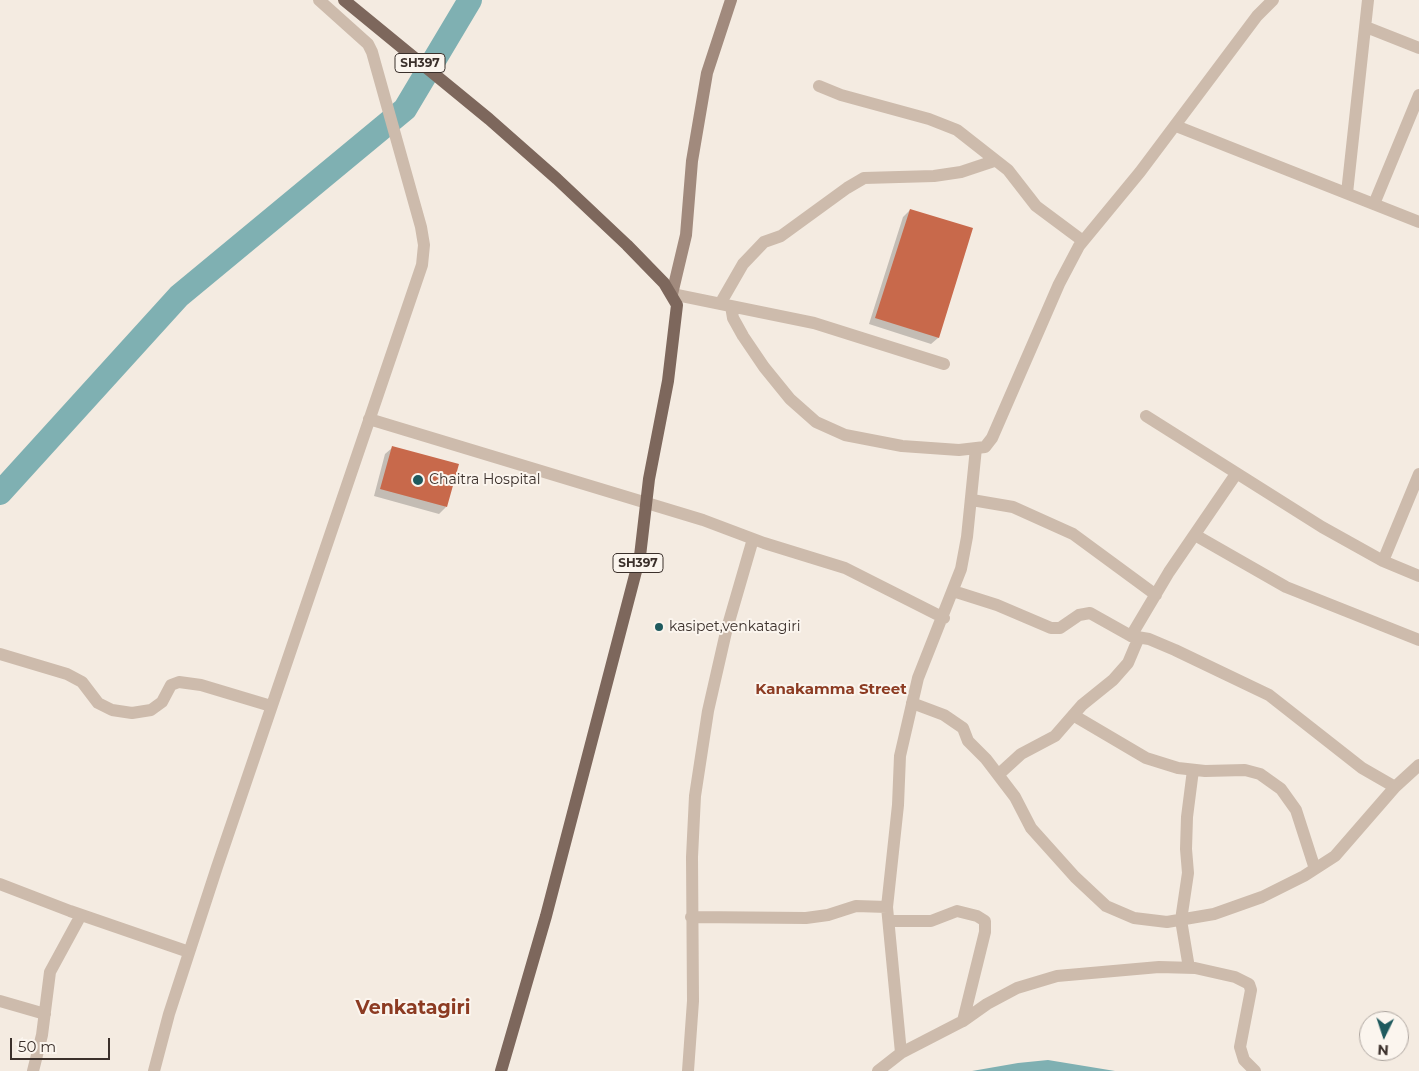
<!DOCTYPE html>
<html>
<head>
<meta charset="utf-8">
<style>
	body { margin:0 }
	#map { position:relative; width:1419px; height:1071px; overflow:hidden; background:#f4ebe1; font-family:Montserrat,sans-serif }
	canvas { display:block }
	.north { position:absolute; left:1359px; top:1011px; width:50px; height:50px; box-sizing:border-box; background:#fbf5ee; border:1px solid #aea6a0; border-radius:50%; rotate:184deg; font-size:14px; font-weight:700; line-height:20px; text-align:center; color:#3b302b }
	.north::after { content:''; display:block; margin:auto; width:18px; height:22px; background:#1f5a5e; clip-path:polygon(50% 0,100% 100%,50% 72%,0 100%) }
	.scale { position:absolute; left:10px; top:1038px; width:100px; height:22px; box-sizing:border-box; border:2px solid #3b302b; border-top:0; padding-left:6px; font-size:15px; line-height:18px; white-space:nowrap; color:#3b302b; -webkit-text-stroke:4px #fbf5ee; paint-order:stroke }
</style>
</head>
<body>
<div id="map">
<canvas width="1419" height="1071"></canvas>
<div class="north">N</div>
<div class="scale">50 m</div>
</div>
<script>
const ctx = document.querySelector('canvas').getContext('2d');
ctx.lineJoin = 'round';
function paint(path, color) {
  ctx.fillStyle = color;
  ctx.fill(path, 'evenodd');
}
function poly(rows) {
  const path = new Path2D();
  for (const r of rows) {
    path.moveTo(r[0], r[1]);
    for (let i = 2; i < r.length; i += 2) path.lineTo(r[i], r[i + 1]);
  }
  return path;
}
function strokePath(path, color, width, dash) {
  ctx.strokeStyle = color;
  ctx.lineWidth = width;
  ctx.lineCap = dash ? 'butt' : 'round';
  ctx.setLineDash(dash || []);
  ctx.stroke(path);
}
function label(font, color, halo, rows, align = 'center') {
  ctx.font = font + ' Montserrat,sans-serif';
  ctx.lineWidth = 4;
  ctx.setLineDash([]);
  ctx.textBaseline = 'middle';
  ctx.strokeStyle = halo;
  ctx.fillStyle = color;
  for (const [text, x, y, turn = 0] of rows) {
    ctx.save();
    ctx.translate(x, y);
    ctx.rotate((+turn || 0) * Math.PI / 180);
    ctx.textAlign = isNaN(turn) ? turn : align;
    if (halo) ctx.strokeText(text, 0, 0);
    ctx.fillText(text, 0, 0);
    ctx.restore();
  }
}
const water = poly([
	[1048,1060,1115,1071,972,1071,1018,1063]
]);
const shadow = poly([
	[910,210,938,338,931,344,869,324,903,217],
	[392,448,446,507,439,514,374,496,385,454]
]);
const river = poly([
	[0,493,179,296,405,109,470,0]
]);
const building = poly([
	[910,209,973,228,939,338,875,318],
	[392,446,459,464,447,507,380,489]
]);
const street = poly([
	[1366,27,1419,48],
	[819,86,841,95,929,119,957,130,1008,170,1036,206,1083,241],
	[1176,126,1419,222],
	[1347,193,1368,0],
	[1374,204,1419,95],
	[672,294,814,323,944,364],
	[720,304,743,264,764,242,781,236,847,188,864,178,934,176,961,172,994,161],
	[731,306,733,318,743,336,764,367,790,399,816,422,845,435,902,446,959,450,985,447,992,438,1059,284,1079,246,1140,172,1257,16,1273,0],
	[1146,416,1322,527,1383,561,1419,576],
	[369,419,703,520,764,543,845,568,944,618],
	[972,500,1013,507,1073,534,1156,595],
	[1195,535,1286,587,1419,640],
	[1383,561,1419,474],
	[953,591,997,605,1051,628,1060,628,1079,615,1090,613,1131,636,1149,639,1175,650,1269,695,1362,768,1395,787],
	[1131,636,1169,572,1236,474],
	[0,654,67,674,82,682,98,703,112,710,132,713,151,710,162,702,171,685,179,682,201,685,271,706],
	[912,703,944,715,963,728,968,741,986,759,1015,797,1031,828,1075,877,1106,906,1134,918,1167,922,1214,914,1262,897,1304,876,1335,856,1395,787,1419,765],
	[1073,715,1146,758,1178,768,1205,771,1245,770,1260,774,1281,789,1296,810,1315,869],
	[998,775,1021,754,1055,736,1082,705,1113,680,1128,663,1139,637],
	[0,884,70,911,189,952],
	[691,917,806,918,828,915,856,906,887,907],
	[889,921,931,921,957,911,977,916,985,921,985,932,963,1021],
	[1189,968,1181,920,1188,873,1186,849,1187,817,1193,770],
	[0,1001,45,1014],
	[901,1053,887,907,898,805,900,756,918,678,961,569,967,537,976,448],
	[33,1071,42,1035,50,972,81,915],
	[154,1071,169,1014,217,867,422,265,424,245,421,227,372,52,368,44,319,0],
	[688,1071,693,1001,692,857,695,796,708,711,726,632,753,539],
	[878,1071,901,1053,963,1021,987,1004,1017,988,1057,976,1159,967,1195,968,1235,977,1249,984,1251,990,1240,1047,1244,1060,1255,1071]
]);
const secondary = poly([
	[672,294,686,235,692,161,707,73,731,0]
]);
const primary = poly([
	[344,0,489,119,557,179,627,245,664,283,677,305,668,381,649,479,640,556,546,916,501,1071]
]);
const markers = [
	[418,480,6,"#1f5a5e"],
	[659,627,5,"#1f5a5e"]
];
const shields = [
	[420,63,50],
	[638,563,50]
];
const shieldNames = [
	["SH397",420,63],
	["SH397",638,563]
];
const poiNames = [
	["Chaitra Hospital",429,480],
	["kasipet,venkatagiri",669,627]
];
const neighbourhoodNames = [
	["Kanakamma Street",831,690]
];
const districtNames = [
	["Venkatagiri",413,1008]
];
paint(water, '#7fb0b2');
paint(shadow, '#0003');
strokePath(river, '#7fb0b2', 24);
paint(building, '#c8694b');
strokePath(street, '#cdbbac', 12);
strokePath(secondary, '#a18a7d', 12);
strokePath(primary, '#7d675c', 12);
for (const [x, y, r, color] of markers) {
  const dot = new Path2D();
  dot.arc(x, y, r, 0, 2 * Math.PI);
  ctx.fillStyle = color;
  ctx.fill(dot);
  strokePath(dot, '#fbf5ee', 2);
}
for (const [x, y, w] of shields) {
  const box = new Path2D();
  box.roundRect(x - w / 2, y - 9.5, w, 19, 4);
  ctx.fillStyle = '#fbf5ee';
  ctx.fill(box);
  strokePath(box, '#3b302b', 1);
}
label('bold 12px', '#3b302b', null, shieldNames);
label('14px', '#3b302b', '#fbf5ee', poiNames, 'left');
label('bold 15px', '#8c3b22', '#fbf5ee', neighbourhoodNames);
label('bold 19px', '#8c3b22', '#fbf5ee', districtNames);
</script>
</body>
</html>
